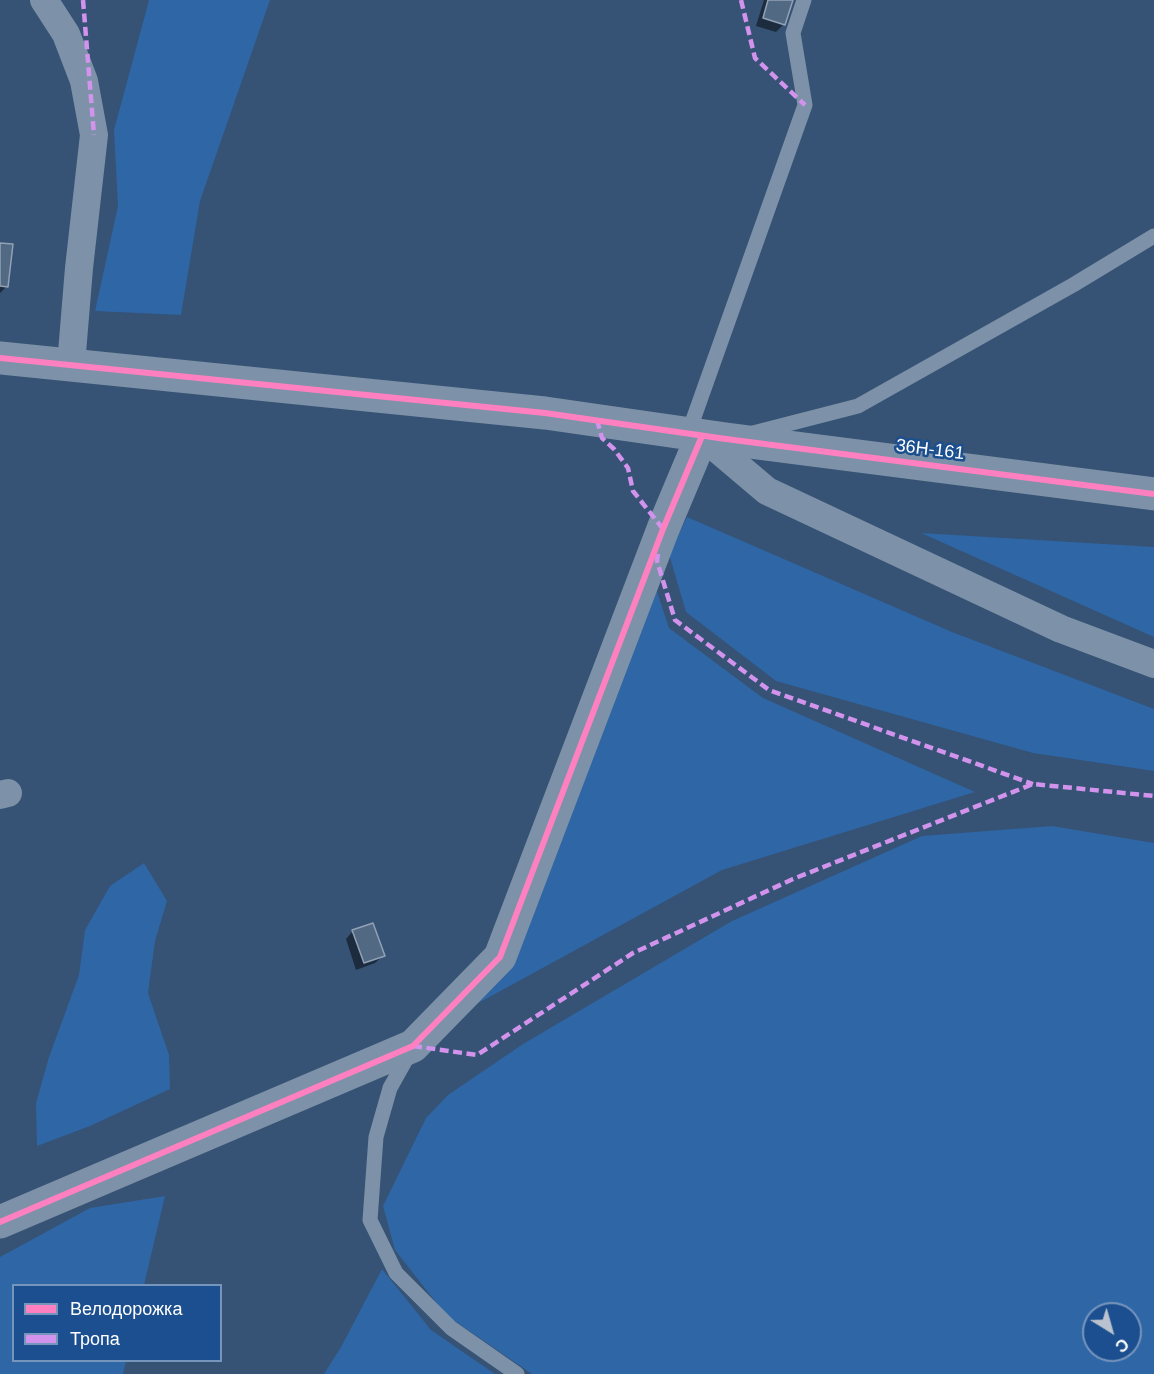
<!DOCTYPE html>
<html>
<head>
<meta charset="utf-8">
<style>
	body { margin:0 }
	#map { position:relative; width:1154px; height:1374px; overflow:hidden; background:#365274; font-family:Helvetica,sans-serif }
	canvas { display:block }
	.legend { position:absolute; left:12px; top:1284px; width:210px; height:78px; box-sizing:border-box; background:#1b4f8f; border:2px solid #7695bc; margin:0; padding:8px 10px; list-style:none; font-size:18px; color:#fff }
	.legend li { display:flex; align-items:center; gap:12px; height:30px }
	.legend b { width:30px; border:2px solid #7695bc }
	.north { position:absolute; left:1082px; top:1302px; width:60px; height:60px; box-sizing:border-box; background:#1b4f8f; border:2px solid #7695bc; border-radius:50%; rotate:143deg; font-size:16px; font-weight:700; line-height:24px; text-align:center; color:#fff }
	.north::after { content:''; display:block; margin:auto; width:21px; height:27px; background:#b9c2ce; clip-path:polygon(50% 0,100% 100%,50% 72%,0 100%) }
</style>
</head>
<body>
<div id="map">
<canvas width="1154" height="1374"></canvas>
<ul class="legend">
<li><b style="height:8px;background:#ff80c0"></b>Велодорожка</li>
<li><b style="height:8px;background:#d193ec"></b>Тропа</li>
</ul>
<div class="north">С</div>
</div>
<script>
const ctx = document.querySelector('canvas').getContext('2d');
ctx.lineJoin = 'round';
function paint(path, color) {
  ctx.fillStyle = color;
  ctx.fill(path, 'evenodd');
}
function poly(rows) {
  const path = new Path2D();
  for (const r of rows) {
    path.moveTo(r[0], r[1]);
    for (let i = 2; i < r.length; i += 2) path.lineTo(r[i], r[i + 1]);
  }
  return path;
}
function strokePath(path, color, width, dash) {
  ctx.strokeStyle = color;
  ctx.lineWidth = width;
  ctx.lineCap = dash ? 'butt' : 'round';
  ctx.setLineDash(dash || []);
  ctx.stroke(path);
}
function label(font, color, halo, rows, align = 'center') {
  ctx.font = font + ' Helvetica,sans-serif';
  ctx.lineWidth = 5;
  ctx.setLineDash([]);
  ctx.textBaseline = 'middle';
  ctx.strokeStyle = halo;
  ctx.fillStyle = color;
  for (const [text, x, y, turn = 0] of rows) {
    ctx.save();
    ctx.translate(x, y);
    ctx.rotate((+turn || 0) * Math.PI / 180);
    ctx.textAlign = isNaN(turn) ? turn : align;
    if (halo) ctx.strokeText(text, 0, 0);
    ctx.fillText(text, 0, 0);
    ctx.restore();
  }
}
const green = poly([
	[149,0,270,0,200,201,181,315,95,311,118,206,114,130],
	[687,517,952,632,1154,709,1154,771,1033,753,776,681,686,612,669,554],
	[921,533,1154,547,1154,637],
	[647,561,669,628,763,698,975,792,722,870,484,1000,454,1013,486,973],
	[1052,826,1154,843,1154,1374,532,1374,446,1315,395,1250,383,1206,426,1118,448,1095,523,1044,732,921,922,836],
	[1094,1314,1130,1314,1130,1350,1094,1350],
	[144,863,167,901,155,941,148,993,169,1055,170,1089,90,1126,37,1146,36,1103,49,1057,79,975,85,930,110,886],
	[165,1196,144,1285,14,1286,14,1360,126,1361,123,1374,0,1374,0,1257,90,1208],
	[382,1269,431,1330,495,1374,324,1374,341,1347]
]);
const shadow = poly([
	[764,0,791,0,784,24,776,32,756,26],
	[0,244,7,286,0,293],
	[353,931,383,956,375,963,356,970,346,939]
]);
const building = poly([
	[768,0,793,0,785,25,763,18,768,0],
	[0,243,13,244,8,287,0,286,0,243],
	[373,923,385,956,364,963,352,930,373,923]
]);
const service = poly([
	[753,433,858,406,1073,285,1154,236],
	[688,434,805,105,793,33,804,0],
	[409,1054,390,1088,376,1137,370,1220,396,1273,451,1328,517,1374]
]);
const minor = poly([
	[44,0,66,34,84,81,94,135,79,268,71,365],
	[702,436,767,491,1061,629,1154,664],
	[0,795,8,793]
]);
const tertiary = poly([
	[0,358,545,413,726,439,1154,494],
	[0,1222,413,1046,500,957,663,529,702,436]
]);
const quiet = poly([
	[83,0,94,135],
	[741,0,755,58,805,105],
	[597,420,602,438,614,449,628,468,633,491,663,529,662,533],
	[658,554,657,561,675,620,769,690,1033,784],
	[413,1046,477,1055,633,953,793,879,1033,784,1154,796]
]);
const cycleway = poly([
	[0,358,545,413,726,439,1154,494],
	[0,1222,413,1046,500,957,663,529,702,436]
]);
const streetNames = [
	["36Н-161",930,450,7]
];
paint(green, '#2f66a5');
paint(shadow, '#0007');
paint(building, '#526984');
strokePath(building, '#92a2b6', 1.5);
strokePath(service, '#7d92a8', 15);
strokePath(minor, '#7d92a8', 28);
strokePath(tertiary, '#7d92a8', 33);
strokePath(quiet, '#d193ec', 4.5, [9, 4.5]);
strokePath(cycleway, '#ff80c0', 6);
label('18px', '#fff', '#1b4f8f', streetNames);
</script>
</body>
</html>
